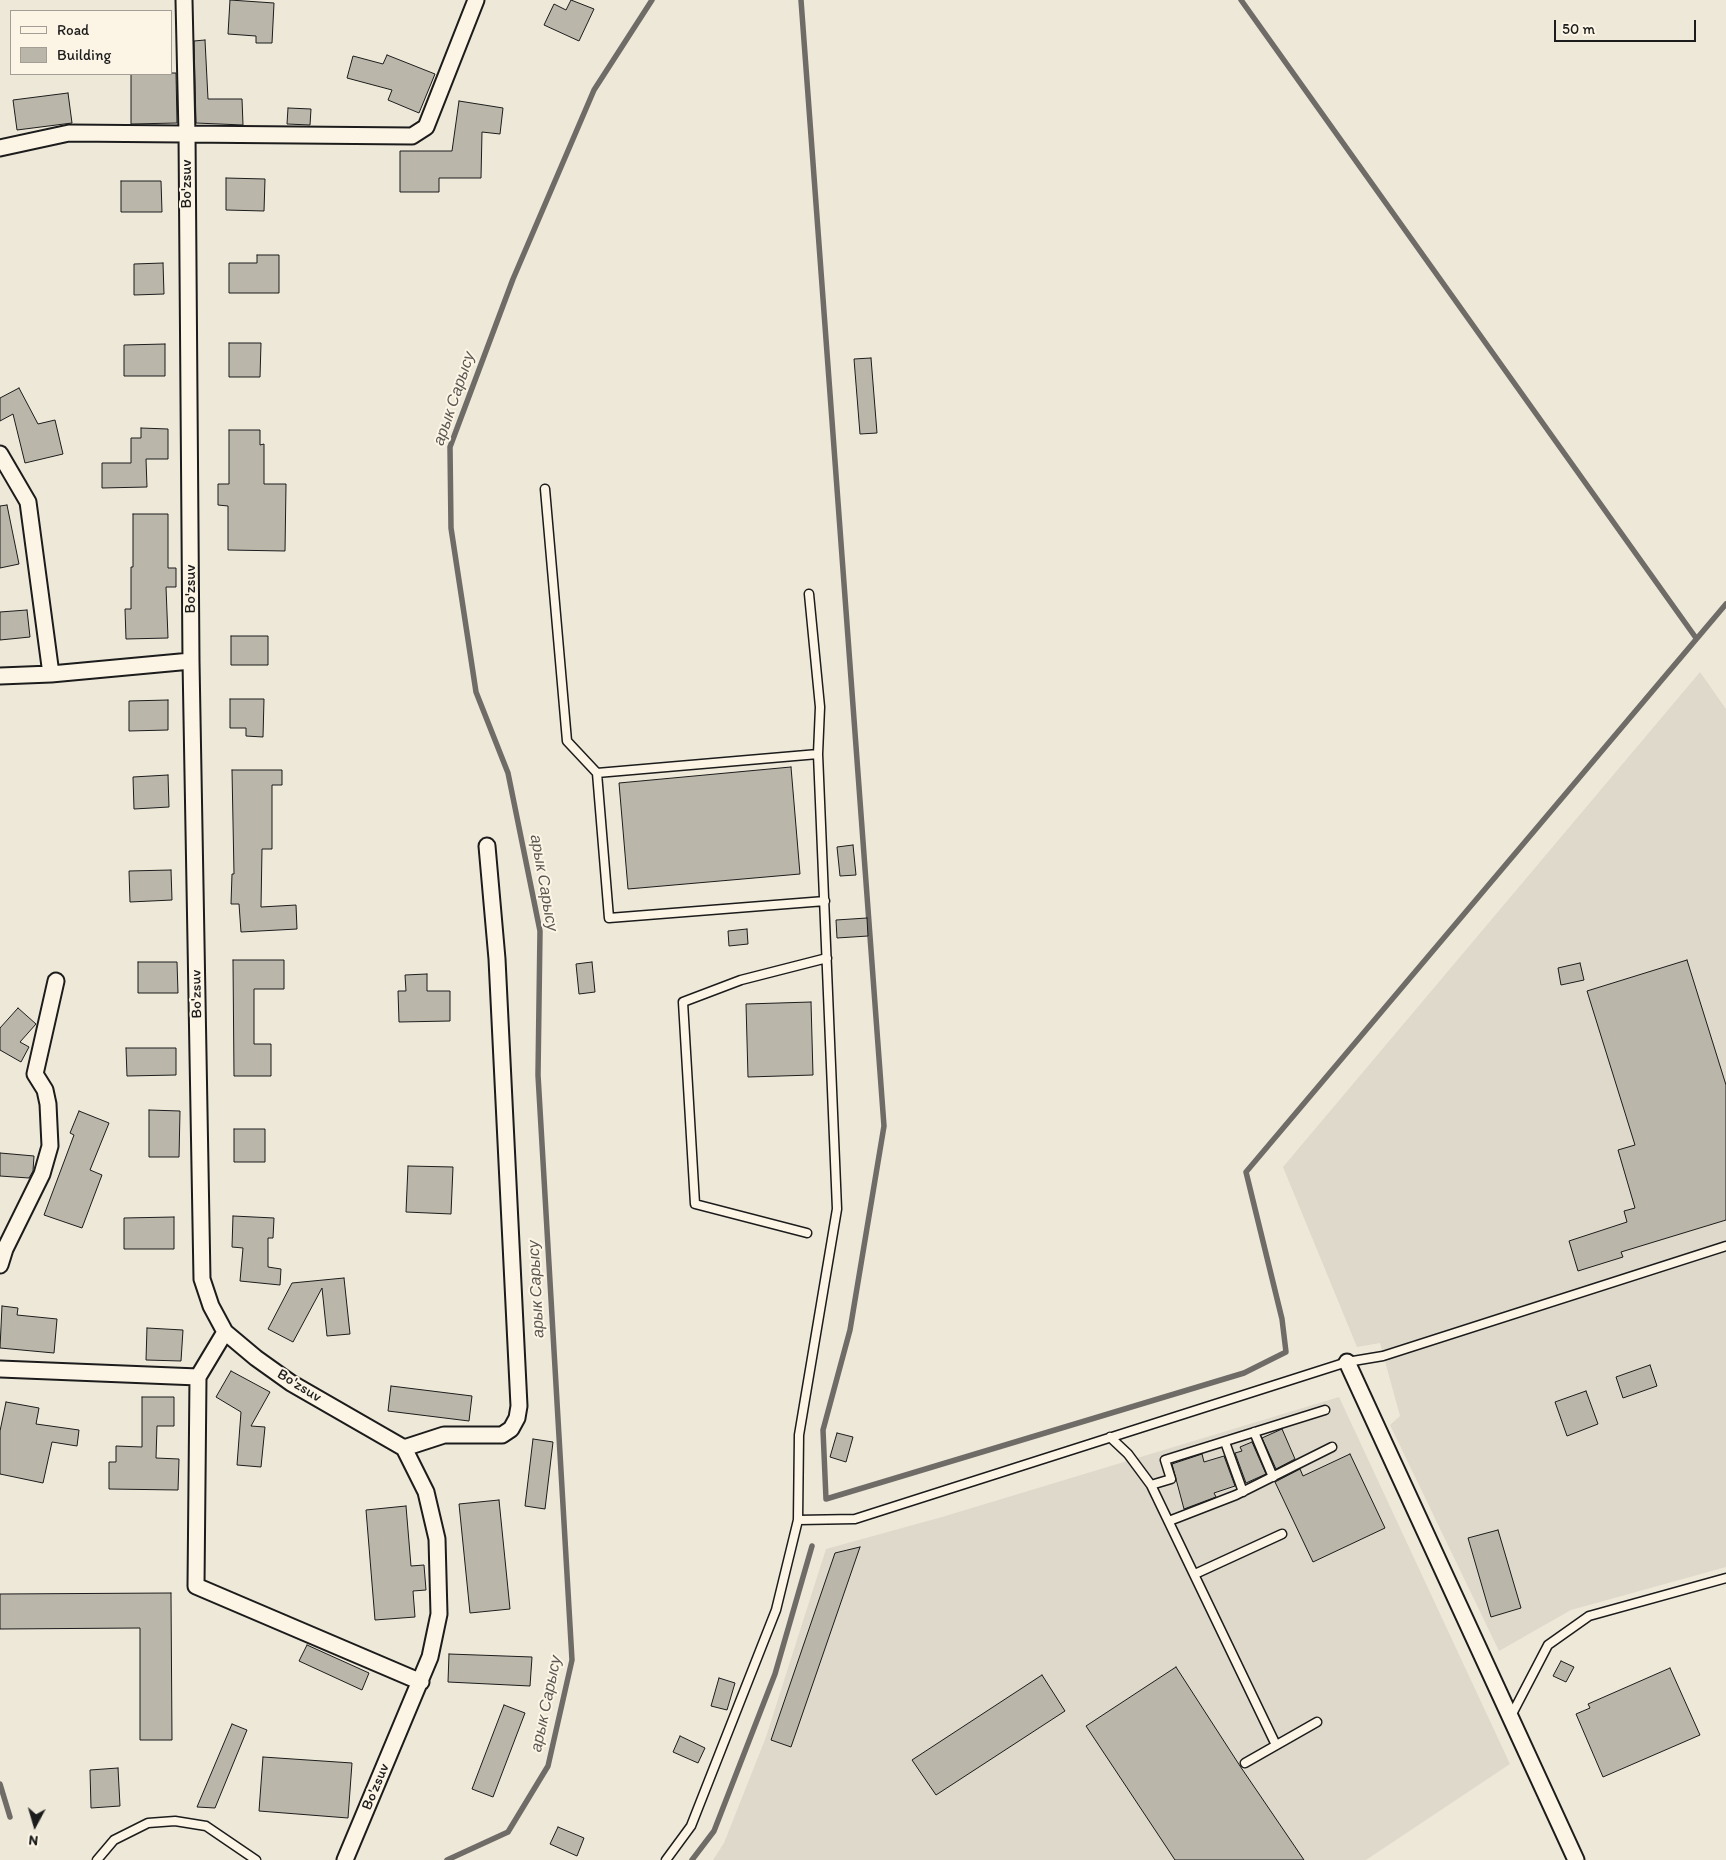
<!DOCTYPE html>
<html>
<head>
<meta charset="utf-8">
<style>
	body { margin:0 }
	#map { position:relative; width:1726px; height:1860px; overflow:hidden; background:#eee8d9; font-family:Itim,sans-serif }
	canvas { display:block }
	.legend { position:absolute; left:10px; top:10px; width:162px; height:65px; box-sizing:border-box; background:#fcf5e5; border:1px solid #a29e95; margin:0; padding:6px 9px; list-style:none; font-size:15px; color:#1c1c1c }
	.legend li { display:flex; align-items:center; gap:10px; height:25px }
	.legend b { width:25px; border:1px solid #a29e95 }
	.north { position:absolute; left:10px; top:1800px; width:50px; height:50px; -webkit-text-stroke:4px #fcf5e5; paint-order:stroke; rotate:186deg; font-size:14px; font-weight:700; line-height:20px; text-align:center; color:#1c1c1c }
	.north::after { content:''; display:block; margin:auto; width:18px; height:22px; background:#1c1c1c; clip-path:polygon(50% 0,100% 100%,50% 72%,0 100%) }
	.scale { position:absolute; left:1554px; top:20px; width:142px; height:22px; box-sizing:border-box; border:2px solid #1c1c1c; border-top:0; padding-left:6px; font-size:15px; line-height:18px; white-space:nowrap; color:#1c1c1c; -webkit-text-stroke:4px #fcf5e5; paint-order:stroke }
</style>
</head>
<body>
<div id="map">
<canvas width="1726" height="1860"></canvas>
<ul class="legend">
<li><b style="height:6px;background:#fcf5e5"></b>Road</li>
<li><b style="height:14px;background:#bab6aa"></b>Building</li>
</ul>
<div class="north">N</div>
<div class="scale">50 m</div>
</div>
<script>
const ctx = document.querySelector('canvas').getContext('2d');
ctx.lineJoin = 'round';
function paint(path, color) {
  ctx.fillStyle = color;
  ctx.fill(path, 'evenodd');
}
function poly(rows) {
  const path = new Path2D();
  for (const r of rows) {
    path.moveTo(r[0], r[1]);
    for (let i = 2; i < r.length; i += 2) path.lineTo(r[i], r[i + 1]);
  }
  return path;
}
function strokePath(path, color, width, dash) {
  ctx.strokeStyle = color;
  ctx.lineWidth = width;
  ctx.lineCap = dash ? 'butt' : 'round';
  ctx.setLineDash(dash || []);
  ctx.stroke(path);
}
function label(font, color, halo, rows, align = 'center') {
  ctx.font = font + ' Itim,sans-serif';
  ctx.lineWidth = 4;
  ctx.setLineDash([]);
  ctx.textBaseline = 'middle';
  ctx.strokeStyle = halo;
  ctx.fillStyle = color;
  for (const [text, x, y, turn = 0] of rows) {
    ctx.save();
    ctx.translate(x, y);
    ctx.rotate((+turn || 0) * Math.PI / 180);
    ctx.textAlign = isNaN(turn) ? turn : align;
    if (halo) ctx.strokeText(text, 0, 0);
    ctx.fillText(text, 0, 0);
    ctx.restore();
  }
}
const built = poly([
	[1700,672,1726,709,1726,1567,1571,1610,1499,1651,1390,1425,1400,1416,1380,1343,1357,1347,1283,1167],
	[1339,1397,1510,1764,1366,1860,713,1860,724,1843,766,1737,826,1549,942,1517]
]);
const stream = poly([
	[801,0,884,1126,850,1330,823,1430,826,1499,1244,1373,1286,1352,1282,1319,1246,1172,1726,604],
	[1241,0,1696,638],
	[0,1784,10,1817],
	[447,1860,508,1832,548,1766,572,1660,538,1075,540,931,508,773,476,692,451,528,450,447,513,279,594,90,652,0],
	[692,1860,714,1831,775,1674,812,1546]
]);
const building = poly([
	[230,0,274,3,272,43,256,43,256,36,228,34,230,0],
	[571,0,594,9,579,41,544,25,554,4,566,10,571,0],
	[205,40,208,99,242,99,243,125,196,123,194,41,205,40],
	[387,55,435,74,419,113,388,100,392,90,347,78,353,56,383,64,387,55],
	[171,73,176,73,177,123,131,124,131,74,171,73],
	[68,93,72,123,17,130,13,100,68,93],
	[459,101,503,108,500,134,482,132,481,178,439,178,439,192,400,192,400,151,452,151,459,101],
	[288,108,311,109,310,125,287,124,288,108],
	[226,178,265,179,264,211,226,210,226,178],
	[121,181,161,181,162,212,121,212,121,181],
	[257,255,279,255,279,293,229,293,229,263,257,263,257,255],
	[163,263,164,294,134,295,134,264,163,263],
	[229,343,261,343,260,377,229,377,229,343],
	[165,344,165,376,124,376,124,345,165,344],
	[871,358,877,433,860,434,854,359,871,358],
	[19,388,38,424,55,420,63,454,25,463,13,414,0,421,0,398,19,388],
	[141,428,168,429,168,459,146,459,147,487,102,488,102,463,131,463,131,438,141,438,141,428],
	[229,430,260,430,260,445,264,444,264,484,286,484,285,551,228,550,228,506,218,505,218,484,229,484,229,430],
	[7,505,19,564,0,568,0,506,7,505],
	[133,514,168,514,168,568,176,568,176,587,166,587,168,638,126,639,125,609,131,609,131,567,133,567,133,514],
	[27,610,30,637,0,640,0,612,27,610],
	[231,636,268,636,268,665,231,665,231,636],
	[230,699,264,699,263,737,246,736,246,728,230,728,230,699],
	[168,700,168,730,129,731,129,701,168,700],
	[791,767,800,874,628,889,619,783,791,767],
	[232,770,282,770,282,785,272,785,272,849,262,849,261,907,296,905,297,929,241,932,239,904,231,904,232,874,234,874,232,770],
	[168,775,169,807,134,809,133,777,168,775],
	[853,845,856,875,840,876,837,847,853,845],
	[171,870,172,900,130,902,129,871,171,870],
	[867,918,868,936,837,938,836,920,867,918],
	[747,929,748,944,729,946,728,931,747,929],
	[233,960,284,960,284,989,254,989,254,1044,271,1044,271,1076,234,1076,233,960],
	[1687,960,1726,1085,1726,1220,1621,1252,1623,1257,1578,1271,1569,1241,1627,1222,1624,1211,1635,1208,1618,1150,1635,1145,1587,991,1687,960],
	[138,962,177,962,178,993,138,993,138,962],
	[592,962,595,992,579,994,576,964,592,962],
	[1580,963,1584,980,1561,985,1558,968,1580,963],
	[427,974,427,991,450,991,450,1021,399,1022,398,991,406,991,405,975,427,974],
	[811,1002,813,1075,748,1077,746,1004,811,1002],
	[18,1008,36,1024,20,1042,29,1047,21,1062,0,1050,0,1028,18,1008],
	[126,1048,176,1048,176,1075,127,1076,126,1048],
	[149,1110,180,1111,179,1157,149,1157,149,1110],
	[79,1111,109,1123,90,1170,102,1175,82,1228,44,1215,74,1135,70,1133,79,1111],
	[234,1129,265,1129,265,1162,234,1162,234,1129],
	[0,1153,34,1156,33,1171,29,1178,0,1176,0,1153],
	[408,1166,453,1167,451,1214,406,1212,408,1166],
	[233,1216,274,1218,273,1238,268,1238,268,1267,281,1269,280,1285,240,1281,243,1248,232,1247,233,1216],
	[174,1217,174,1249,124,1249,124,1218,174,1217],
	[344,1278,350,1334,327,1336,322,1288,293,1342,268,1329,292,1283,344,1278],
	[2,1306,18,1308,17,1315,57,1319,54,1353,0,1348,2,1306],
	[147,1328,183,1330,181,1361,146,1360,147,1328],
	[1650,1365,1657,1386,1623,1398,1616,1377,1650,1365],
	[231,1371,270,1392,251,1426,265,1427,261,1467,237,1465,241,1412,216,1397,231,1371],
	[391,1386,472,1396,469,1421,388,1411,391,1386],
	[1586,1391,1598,1424,1567,1436,1555,1402,1586,1391],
	[142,1397,174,1397,174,1426,157,1426,156,1458,179,1459,178,1490,109,1489,109,1462,116,1462,116,1446,142,1447,142,1397],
	[6,1402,39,1408,36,1424,79,1430,77,1446,52,1442,43,1483,0,1474,0,1431,6,1402],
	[1282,1429,1295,1459,1276,1469,1262,1438,1282,1429],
	[837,1433,853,1437,846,1462,830,1457,837,1433],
	[533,1439,553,1442,545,1509,525,1506,533,1439],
	[1252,1442,1266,1474,1246,1483,1235,1453,1242,1451,1240,1447,1252,1442],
	[1202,1454,1204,1462,1224,1456,1235,1486,1214,1493,1216,1497,1184,1509,1172,1464,1202,1454],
	[1350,1454,1385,1528,1313,1562,1275,1482,1300,1469,1303,1476,1350,1454],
	[499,1500,510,1609,470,1613,459,1504,499,1500],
	[406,1506,411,1566,424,1565,426,1590,413,1591,415,1617,375,1620,366,1510,406,1506],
	[1498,1530,1521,1608,1491,1617,1468,1538,1498,1530],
	[860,1547,791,1747,771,1740,835,1553,860,1547],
	[171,1593,172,1740,140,1740,140,1628,0,1629,0,1594,171,1593],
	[307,1645,369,1673,362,1690,299,1661,307,1645],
	[449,1654,532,1657,530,1686,448,1682,449,1654],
	[1561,1661,1574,1667,1566,1682,1553,1676,1561,1661],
	[1176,1667,1240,1766,1304,1860,1175,1860,1086,1726,1176,1667],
	[1670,1668,1700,1735,1603,1777,1576,1714,1590,1708,1588,1704,1670,1668],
	[1042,1675,1065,1711,936,1795,912,1760,1042,1675],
	[719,1678,735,1683,727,1710,711,1706,719,1678],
	[504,1705,525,1713,493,1797,472,1789,504,1705],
	[232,1724,247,1730,215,1808,197,1807,232,1724],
	[680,1736,705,1748,698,1763,673,1752,680,1736],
	[263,1757,352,1763,348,1818,259,1811,263,1757],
	[118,1768,120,1806,91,1808,90,1770,118,1768],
	[558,1827,584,1838,577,1856,550,1844,558,1827]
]);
const service = poly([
	[545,489,567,741,597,773],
	[818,754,597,773,609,918,825,901],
	[807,1233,695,1204,683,1002,741,980,827,958],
	[1254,1432,1273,1477],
	[1110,1437,1128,1454,1151,1485,1276,1745],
	[1225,1442,1243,1492],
	[1151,1485,1171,1479,1165,1460,1325,1410],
	[798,1520,799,1435,837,1209,818,754,820,707,809,594],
	[1169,1521,1236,1495,1332,1447],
	[1195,1574,1282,1534],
	[1511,1716,1548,1645,1589,1616,1726,1578],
	[1245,1763,1317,1722],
	[97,1860,114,1840,148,1823,175,1821,206,1826,256,1860],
	[666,1860,691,1826,776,1610,798,1520,855,1519,1347,1362,1383,1356,1726,1246]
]);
const minor = poly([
	[184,0,187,134,191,661,202,1279,211,1306,225,1332,256,1358,291,1383,404,1448,426,1492,437,1539,439,1614,430,1657,345,1860],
	[0,148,69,133,412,136,426,127,476,0],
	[0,454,28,502,51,674],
	[0,676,51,674,191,661],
	[0,1265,5,1249,42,1174,50,1146,48,1104,45,1090,35,1074,56,981],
	[225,1332,198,1377,196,1586,421,1682],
	[1347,1362,1576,1860],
	[0,1369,198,1377],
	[404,1448,444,1435,502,1435,511,1429,517,1418,519,1406,497,959,487,846]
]);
const streetNames = [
	["Bo'zsuv",187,184,-90],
	["Bo'zsuv",191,589,-90],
	["Bo'zsuv",197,994,-91],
	["Bo'zsuv",299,1386,32],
	["Bo'zsuv",376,1787,-67]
];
const waterNames = [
	["арык Сарысу",455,399,-71],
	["арык Сарысу",543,883,80],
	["арык Сарысу",537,1289,-93],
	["арык Сарысу",547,1704,-78]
];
paint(built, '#ded9cb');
strokePath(stream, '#6f6c67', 5.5);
paint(building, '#bab6aa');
strokePath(building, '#1c1c1c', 1);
strokePath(service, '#1c1c1c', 11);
strokePath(minor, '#1c1c1c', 19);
strokePath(service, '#fcf5e5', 8);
strokePath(minor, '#fcf5e5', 15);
label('15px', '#1c1c1c', '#fcf5e5', streetNames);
label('italic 16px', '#5b5854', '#fcf5e5', waterNames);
</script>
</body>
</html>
